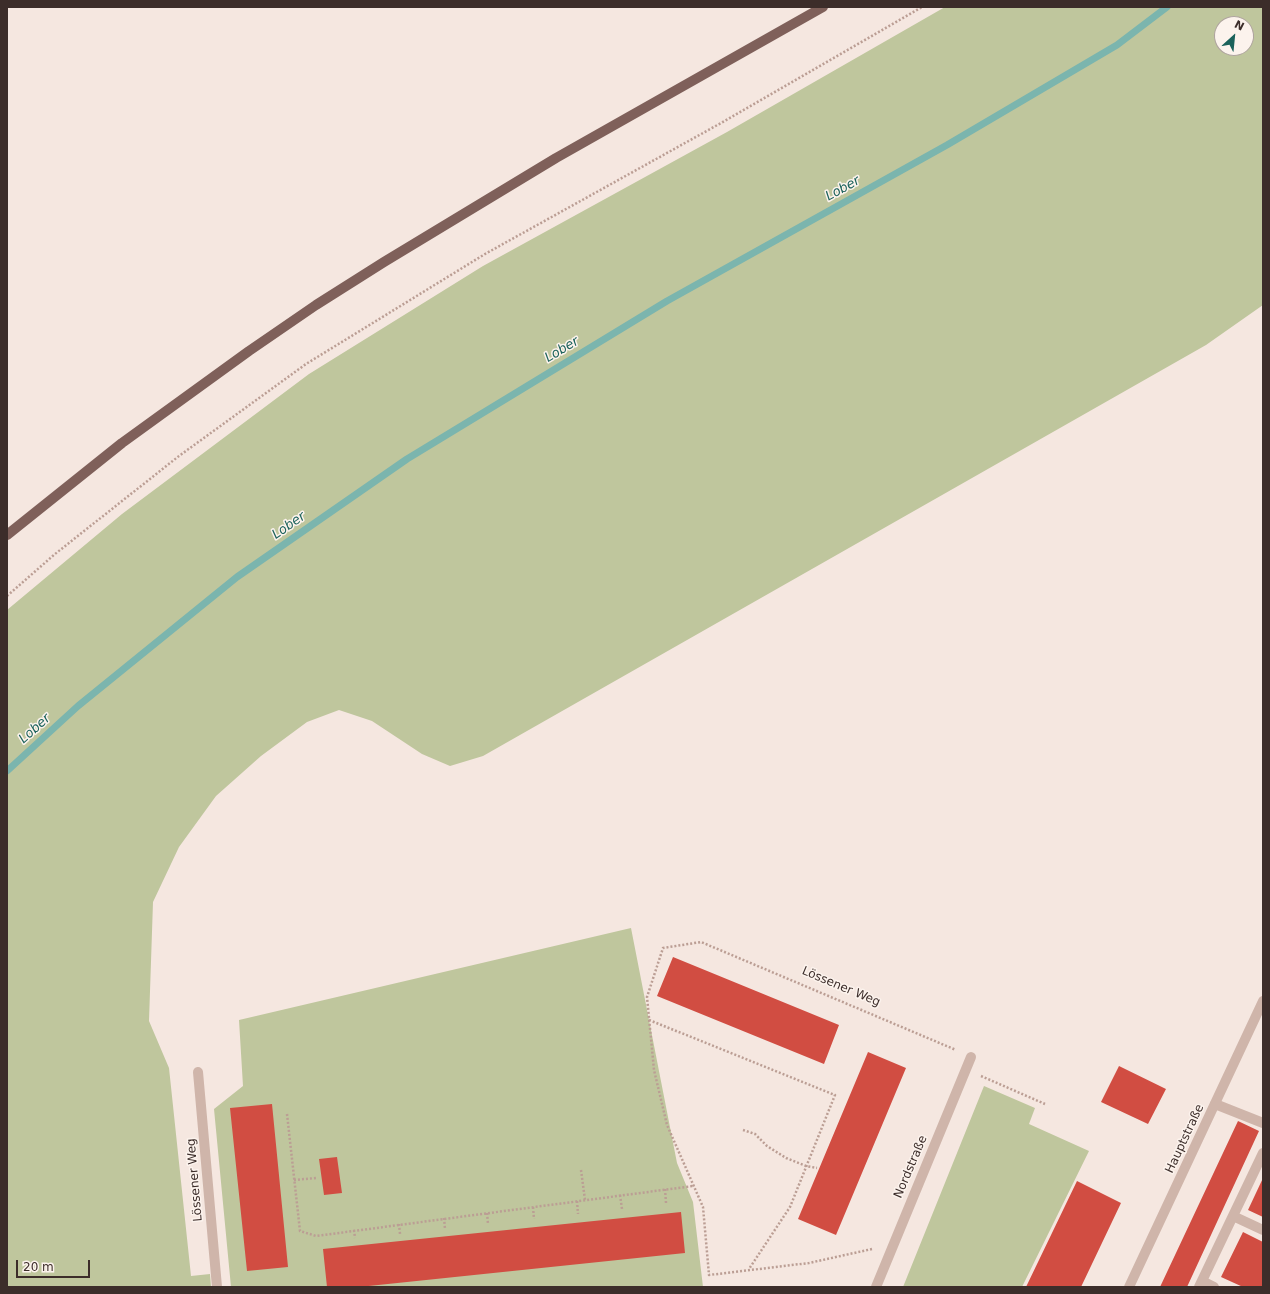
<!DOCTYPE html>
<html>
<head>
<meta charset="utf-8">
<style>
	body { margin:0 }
	#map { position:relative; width:1270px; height:1294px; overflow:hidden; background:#f5e7e0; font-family:"DejaVu Sans",sans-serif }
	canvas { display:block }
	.frame { position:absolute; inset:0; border:8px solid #3c2d2a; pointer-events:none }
	.north { position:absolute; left:1214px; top:16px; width:40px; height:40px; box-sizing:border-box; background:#fcf3ed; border:1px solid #afa49f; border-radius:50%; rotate:27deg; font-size:11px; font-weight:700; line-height:16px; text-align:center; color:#3c2d2a }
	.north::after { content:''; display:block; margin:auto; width:14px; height:18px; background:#1b625b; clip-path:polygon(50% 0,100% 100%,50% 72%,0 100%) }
	.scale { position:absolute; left:16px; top:1260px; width:74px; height:18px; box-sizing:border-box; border:2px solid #3c2d2a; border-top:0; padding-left:5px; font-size:12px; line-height:14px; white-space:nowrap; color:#3c2d2a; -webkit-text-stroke:3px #fcf3ed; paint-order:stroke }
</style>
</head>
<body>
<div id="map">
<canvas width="1270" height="1294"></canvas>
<div class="frame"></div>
<div class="north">N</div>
<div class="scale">20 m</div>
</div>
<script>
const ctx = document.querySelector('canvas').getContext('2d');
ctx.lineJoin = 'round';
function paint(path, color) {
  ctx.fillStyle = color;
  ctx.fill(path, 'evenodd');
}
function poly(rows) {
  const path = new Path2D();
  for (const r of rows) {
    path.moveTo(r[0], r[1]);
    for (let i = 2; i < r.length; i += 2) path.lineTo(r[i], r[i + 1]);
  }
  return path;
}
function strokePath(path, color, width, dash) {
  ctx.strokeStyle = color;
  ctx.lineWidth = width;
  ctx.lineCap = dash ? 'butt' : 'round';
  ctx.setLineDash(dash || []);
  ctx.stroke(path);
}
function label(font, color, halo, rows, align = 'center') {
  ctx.font = font + ' "DejaVu Sans",sans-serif';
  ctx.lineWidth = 3;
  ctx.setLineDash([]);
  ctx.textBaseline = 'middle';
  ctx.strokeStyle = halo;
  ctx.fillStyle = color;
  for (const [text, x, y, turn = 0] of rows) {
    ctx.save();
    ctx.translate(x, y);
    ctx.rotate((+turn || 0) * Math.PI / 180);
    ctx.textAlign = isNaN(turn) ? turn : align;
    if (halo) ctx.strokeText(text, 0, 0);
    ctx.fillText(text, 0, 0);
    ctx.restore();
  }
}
const green = poly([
	[945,7,1263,7,1263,305,1206,345,483,756,450,766,422,754,372,721,339,710,307,722,261,756,216,796,179,847,153,902,149,1021,169,1068,191,1276,210,1274,211,1287,7,1287,7,610,122,514,309,374,483,266,727,132],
	[1222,24,1246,24,1246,48,1222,48],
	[631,928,677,1163,693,1202,703,1287,231,1287,214,1109,243,1086,239,1020],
	[984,1086,1035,1108,1029,1124,1089,1151,1022,1287,903,1287]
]);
const stream = poly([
	[7,771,78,706,237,577,407,459,667,301,947,145,1117,45,1167,7]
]);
const building = poly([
	[673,957,839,1025,824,1064,657,996],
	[868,1052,906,1068,836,1235,798,1219],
	[1119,1066,1166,1089,1148,1124,1101,1102],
	[272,1104,288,1267,247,1271,230,1108],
	[1238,1121,1259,1131,1187,1287,1160,1287],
	[337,1157,342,1193,324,1195,319,1159],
	[1263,1178,1263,1217,1248,1210],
	[1077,1181,1121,1203,1081,1287,1026,1287],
	[681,1212,685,1253,359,1287,327,1287,323,1249],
	[1243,1232,1263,1242,1263,1287,1243,1287,1221,1277]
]);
const path = poly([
	[7,596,55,554,179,456,306,364,485,254,721,123,922,7],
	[649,1020,835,1095,790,1207,749,1269],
	[981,1076,1045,1104],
	[287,1114,300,1231,316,1236,693,1186],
	[743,1130,755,1134,767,1146,786,1158,806,1166,817,1168],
	[581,1170,585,1200],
	[294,1180,316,1178],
	[665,1189,666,1203],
	[620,1195,622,1209],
	[577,1201,578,1214],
	[533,1207,534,1219],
	[487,1213,488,1224],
	[444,1218,445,1229],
	[399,1224,400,1234],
	[354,1230,355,1238],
	[872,1249,809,1263,709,1275,703,1207,667,1125,654,1070,647,997,663,948,701,942,956,1050]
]);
const lane = poly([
	[1215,1104,1263,1123],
	[1233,1216,1263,1230],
	[1202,1281,1214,1287],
	[1199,1287,1263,1153]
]);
const street = poly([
	[198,1072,217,1287],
	[876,1287,971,1057],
	[1129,1287,1263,1001]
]);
const primary = poly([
	[7,535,122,443,249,351,316,305,384,262,556,158,823,7]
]);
const streetNames = [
	["Lössener Weg",841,987,23],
	["Hauptstraße",1185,1139,-65],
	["Nordstraße",911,1167,-67],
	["Lössener Weg",195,1180,-95]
];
const waterNames = [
	["Lober",843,189,-29],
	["Lober",562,350,-31],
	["Lober",289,526,-35],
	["Lober",35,729,-42]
];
paint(green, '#bfc69d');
strokePath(stream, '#7bb5ae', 7);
paint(building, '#d14d42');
strokePath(path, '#bb9e94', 2.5, [2, 2]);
strokePath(lane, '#cfb5aa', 10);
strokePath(street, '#cfb5aa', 10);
strokePath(primary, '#7f605a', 10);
label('12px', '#3c2d2a', '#fcf3ed', streetNames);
label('italic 13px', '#1b625b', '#fcf3ed', waterNames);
</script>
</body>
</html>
